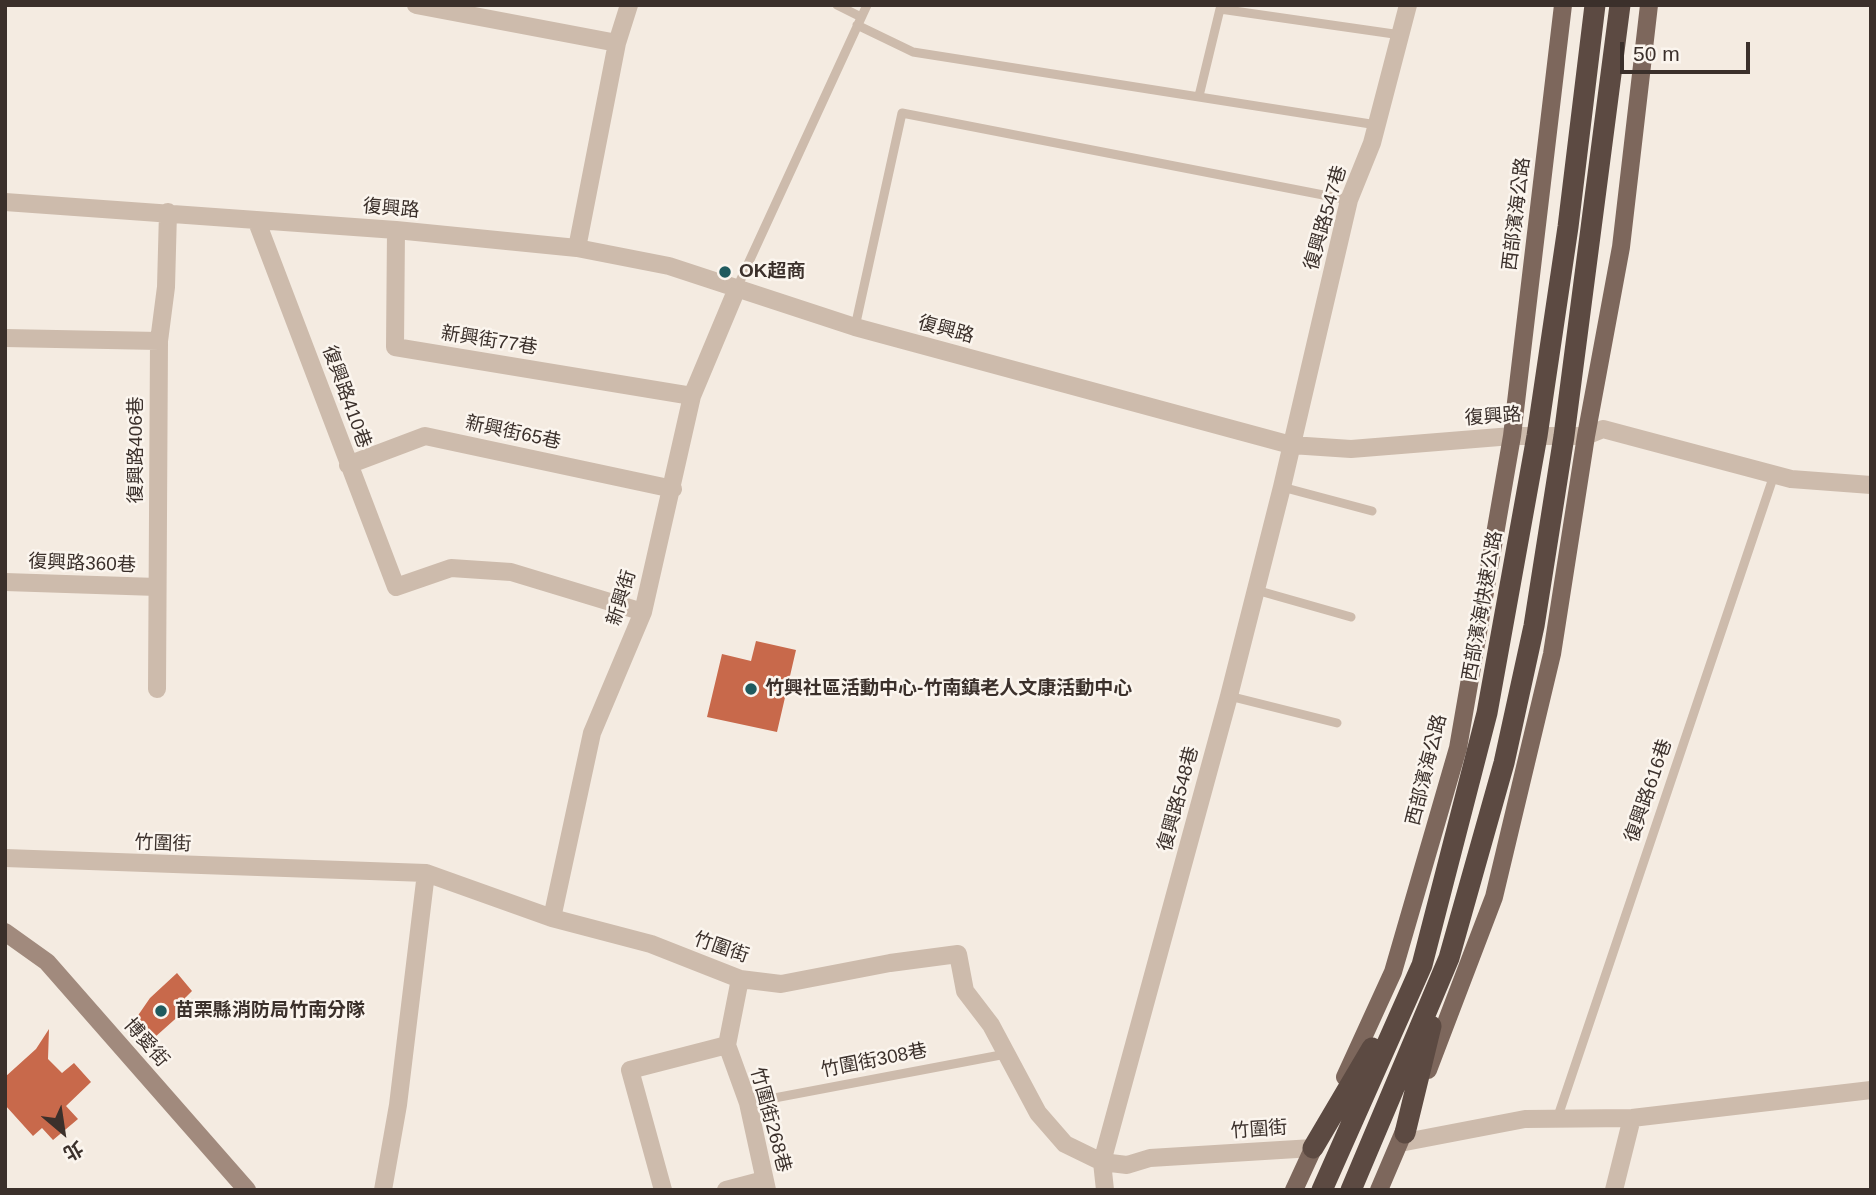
<!DOCTYPE html>
<html>
<head>
<meta charset="utf-8">
<style>
	body { margin:0 }
	#map { position:relative; width:1876px; height:1195px; overflow:hidden; background:#f4ebe1; font-family:Arial,"Noto Sans TC",sans-serif }
	canvas { display:block }
	.frame { position:absolute; inset:0; border:7px solid #3b302b; pointer-events:none }
	.north { position:absolute; left:28px; top:1097px; width:70px; height:70px; -webkit-text-stroke:5px #fbf5ee; paint-order:stroke; rotate:151deg; font-size:19px; font-weight:700; line-height:28px; text-align:center; color:#3b302b }
	.north::after { content:''; display:block; margin:auto; width:24px; height:32px; background:#3b302b; clip-path:polygon(50% 0,100% 100%,50% 72%,0 100%) }
	.scale { position:absolute; left:1620px; top:42px; width:130px; height:32px; box-sizing:border-box; border:4px solid #3b302b; border-top:0; padding-left:9px; font-size:21px; line-height:24px; white-space:nowrap; color:#3b302b; -webkit-text-stroke:5px #fbf5ee; paint-order:stroke }
</style>
</head>
<body>
<div id="map">
<canvas width="1876" height="1195"></canvas>
<div class="frame"></div>
<div class="north">北</div>
<div class="scale">50 m</div>
</div>
<script>
const ctx = document.querySelector('canvas').getContext('2d');
ctx.lineJoin = 'round';
function paint(path, color) {
  ctx.fillStyle = color;
  ctx.fill(path, 'evenodd');
}
function poly(rows) {
  const path = new Path2D();
  for (const r of rows) {
    path.moveTo(r[0], r[1]);
    for (let i = 2; i < r.length; i += 2) path.lineTo(r[i], r[i + 1]);
  }
  return path;
}
function strokePath(path, color, width, dash) {
  ctx.strokeStyle = color;
  ctx.lineWidth = width;
  ctx.lineCap = dash ? 'butt' : 'round';
  ctx.setLineDash(dash || []);
  ctx.stroke(path);
}
function label(font, color, halo, rows, align = 'center') {
  ctx.font = font + ' Arial,"Noto Sans TC",sans-serif';
  ctx.lineWidth = 5;
  ctx.setLineDash([]);
  ctx.textBaseline = 'middle';
  ctx.strokeStyle = halo;
  ctx.fillStyle = color;
  for (const [text, x, y, turn = 0] of rows) {
    ctx.save();
    ctx.translate(x, y);
    ctx.rotate((+turn || 0) * Math.PI / 180);
    ctx.textAlign = isNaN(turn) ? turn : align;
    if (halo) ctx.strokeText(text, 0, 0);
    ctx.fillText(text, 0, 0);
    ctx.restore();
  }
}
const building = poly([
	[756,641,796,650,777,732,707,717,722,654,751,661],
	[177,973,192,991,185,998,192,1004,145,1046,130,1027,150,998],
	[49,1029,48,1059,62,1073,74,1063,91,1082,66,1106,78,1119,53,1140,42,1128,33,1136,5,1105,5,1077,36,1049]
]);
const lane = poly([
	[837,5,861,17],
	[857,25,913,52,1377,125],
	[1199,96,1220,9,1401,35],
	[736,290,867,5],
	[855,327,902,113,1349,200],
	[1282,487,1372,511],
	[1256,590,1351,617],
	[1229,696,1337,723],
	[748,1103,1006,1054],
	[1557,1119,1774,475]
]);
const street = poly([
	[416,5,617,43],
	[5,202,396,230,577,248,669,266,855,327,1291,445,1351,449,1512,436,1586,436,1603,429,1791,479,1871,485],
	[257,222,396,587,451,568,511,572,643,612],
	[396,230,395,347,692,396],
	[577,248,617,43,629,5],
	[5,338,159,341],
	[348,465,425,436,673,489],
	[5,582,157,587],
	[157,689,159,341,166,287,168,212],
	[5,858,426,873,552,918,651,944,740,979,781,984,890,963,958,954,965,991,991,1025,1038,1113,1065,1144,1102,1162,1127,1165,1150,1158,1313,1148],
	[552,918,592,733,643,612,692,396,736,291],
	[740,979,727,1045,748,1103,767,1190],
	[1400,1143,1525,1119,1632,1118,1871,1090],
	[383,1190,398,1105,426,873],
	[663,1190,630,1070,727,1045],
	[726,1190,764,1180],
	[1105,1190,1102,1162,1229,696,1282,487,1349,200,1372,143,1408,5],
	[1614,1190,1632,1118]
]);
const secondary = poly([
	[5,932,47,962,247,1190]
]);
const primary = poly([
	[1428,1070,1494,897,1552,654,1586,436,1621,247,1649,5],
	[1345,1077,1393,972,1458,748,1512,436,1563,5],
	[1294,1190,1318,1138],
	[1379,1190,1408,1122]
]);
const highway = poly([
	[1405,1133,1431,1026],
	[1313,1148,1372,1048],
	[1322,1190,1422,965,1487,713,1537,436,1568,227,1595,5],
	[1351,1190,1449,958,1504,763,1534,626,1564,436,1620,5]
]);
const markers = [
	[725,272,7,"#1f5a5e"],
	[751,689,7,"#1f5a5e"],
	[161,1011,7,"#1f5a5e"]
];
const streetNames = [
	["復興路",391,209,5],
	["西部濱海公路",1517,214,-83],
	["復興路547巷",1326,218,-74],
	["復興路",946,330,15],
	["新興街77巷",489,341,9],
	["復興路410巷",346,397,70],
	["復興路",1493,417,-4],
	["新興街65巷",513,433,12],
	["復興路406巷",137,450,-90],
	["復興路360巷",82,564,2],
	["新興街",622,598,-73],
	["西部濱海快速公路",1483,606,-80],
	["西部濱海公路",1427,770,-76],
	["復興路616巷",1649,791,-71],
	["復興路548巷",1179,799,-75],
	["竹圍街",163,844,2],
	["竹圍街",721,948,19],
	["博愛街",146,1043,49],
	["竹圍街308巷",874,1061,-11],
	["竹圍街268巷",770,1120,75],
	["竹圍街",1259,1130,-4]
];
const poiNames = [
	["OK超商",739,272],
	["竹興社區活動中心-竹南鎮老人文康活動中心",765,689],
	["苗栗縣消防局竹南分隊",175,1011]
];
paint(building, '#c8694b');
strokePath(lane, '#cdbbac', 9);
strokePath(street, '#cdbbac', 18);
strokePath(secondary, '#a18a7d', 18);
strokePath(primary, '#7d675c', 18);
strokePath(highway, '#5c4a42', 21);
for (const [x, y, r, color] of markers) {
  const dot = new Path2D();
  dot.arc(x, y, r, 0, 2 * Math.PI);
  ctx.fillStyle = color;
  ctx.fill(dot);
  strokePath(dot, '#fbf5ee', 2.5);
}
label('19px', '#3b302b', '#fbf5ee', streetNames);
label('bold 19px', '#3b302b', '#fbf5ee', poiNames, 'left');
</script>
</body>
</html>
